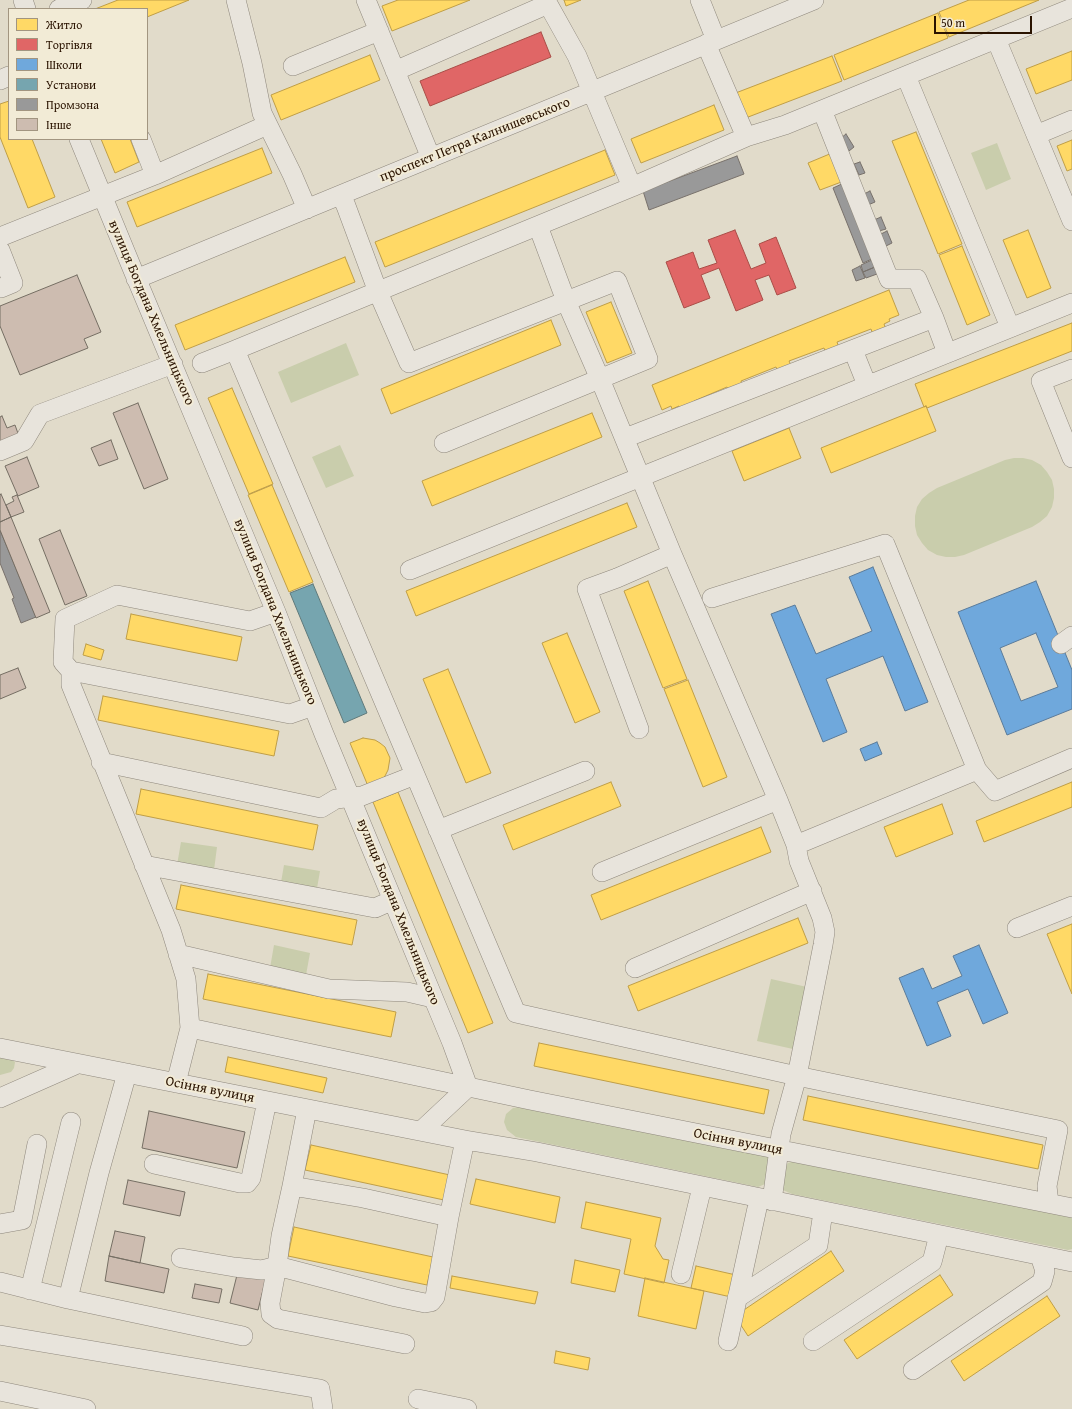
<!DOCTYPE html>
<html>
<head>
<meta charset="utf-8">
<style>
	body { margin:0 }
	#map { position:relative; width:1072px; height:1409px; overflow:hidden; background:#e1dbca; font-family:"Gentium Book Plus",serif }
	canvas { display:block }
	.legend { position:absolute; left:8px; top:8px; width:140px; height:132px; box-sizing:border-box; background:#f2ebd6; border:1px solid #a29580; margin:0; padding:5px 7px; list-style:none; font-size:12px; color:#2a1300 }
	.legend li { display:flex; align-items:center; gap:8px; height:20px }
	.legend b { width:20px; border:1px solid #a29580 }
	.scale { position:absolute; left:934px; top:16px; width:98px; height:18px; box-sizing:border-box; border:2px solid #2a1300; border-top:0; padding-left:5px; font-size:12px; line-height:14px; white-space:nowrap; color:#2a1300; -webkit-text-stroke:3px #f2ebd6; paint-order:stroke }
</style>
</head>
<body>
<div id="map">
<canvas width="1072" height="1409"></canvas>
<ul class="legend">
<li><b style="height:11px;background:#ffd966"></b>Житло</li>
<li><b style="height:11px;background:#e06666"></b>Торгівля</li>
<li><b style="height:11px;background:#6fa8dc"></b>Школи</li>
<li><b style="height:11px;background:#76a5af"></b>Установи</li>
<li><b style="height:11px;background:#999"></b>Промзона</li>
<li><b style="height:11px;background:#cdbcb0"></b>Інше</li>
</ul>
<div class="scale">50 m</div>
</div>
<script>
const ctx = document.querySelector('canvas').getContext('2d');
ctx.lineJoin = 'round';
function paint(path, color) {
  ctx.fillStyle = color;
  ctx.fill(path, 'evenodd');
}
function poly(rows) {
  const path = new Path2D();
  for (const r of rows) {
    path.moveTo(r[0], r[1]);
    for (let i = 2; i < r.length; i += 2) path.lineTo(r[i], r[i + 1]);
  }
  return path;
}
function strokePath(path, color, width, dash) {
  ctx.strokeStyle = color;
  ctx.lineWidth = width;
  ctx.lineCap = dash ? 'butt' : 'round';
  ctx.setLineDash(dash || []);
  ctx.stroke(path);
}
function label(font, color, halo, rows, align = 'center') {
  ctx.font = font + ' "Gentium Book Plus",serif';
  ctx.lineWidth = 4;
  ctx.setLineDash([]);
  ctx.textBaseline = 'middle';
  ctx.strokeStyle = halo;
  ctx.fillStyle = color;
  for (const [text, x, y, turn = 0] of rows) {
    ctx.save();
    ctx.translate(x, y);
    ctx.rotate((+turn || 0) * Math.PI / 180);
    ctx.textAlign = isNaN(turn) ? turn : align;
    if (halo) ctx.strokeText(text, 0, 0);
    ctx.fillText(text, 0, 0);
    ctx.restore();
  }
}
const green = poly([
	[997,143,1011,179,986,190,971,153],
	[346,343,359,375,291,403,278,372],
	[340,445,354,476,326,488,312,457],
	[1014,458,1023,458,1032,460,1041,465,1047,472,1052,480,1054,489,1054,498,1052,507,1047,516,1040,522,1032,527,964,555,955,557,946,557,937,555,928,550,922,543,917,535,915,526,915,516,917,507,922,499,929,493,937,488,1005,460],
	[181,842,217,847,214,870,177,865],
	[284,865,320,871,316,894,280,888],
	[274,945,310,953,306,975,270,968],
	[771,979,807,987,793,1049,757,1041],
	[0,1057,11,1059,15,1062,14,1068,11,1072,0,1075],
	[521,1107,767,1155,771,1158,765,1184,758,1187,516,1137,507,1130,504,1122,506,1114,513,1108],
	[794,1161,1069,1216,1072,1218,1072,1249,1068,1250,792,1194,783,1190,779,1183,782,1169,788,1163]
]);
const homes = poly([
	[118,0,189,0,147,17,147,9,95,9,118,0],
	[398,0,470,0,392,31,382,6,398,0],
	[564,0,581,0,566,6,564,0],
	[969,0,1039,0,949,37,939,12,969,0],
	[938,13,948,38,844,80,834,55,938,13],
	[1072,51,1072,80,1036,94,1026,69,1072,51],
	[370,55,380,80,281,120,271,95,370,55],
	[832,56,842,81,743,119,733,94,832,56],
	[9,101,9,139,32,139,55,197,28,208,0,137,0,104,9,101],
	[714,105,724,130,641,163,631,139,714,105],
	[916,132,962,244,938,254,892,141,916,132],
	[101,139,130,139,139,162,115,173,101,139],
	[1072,140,1072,169,1067,171,1057,146,1072,140],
	[262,148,272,173,137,227,127,202,262,148],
	[605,150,615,175,385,267,375,242,605,150],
	[832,153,844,181,820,190,808,163,832,153],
	[1028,230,1051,288,1027,298,1003,240,1028,230],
	[962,246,990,315,967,325,939,255,962,246],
	[345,257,355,282,185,350,175,325,345,257],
	[889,290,899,315,889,319,890,321,884,324,886,329,873,335,871,329,837,342,839,348,826,353,824,348,789,361,792,367,778,372,776,367,741,381,743,386,729,392,727,387,694,401,696,406,681,411,679,406,672,409,671,406,662,410,652,385,889,290],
	[611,302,632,353,607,363,586,312,611,302],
	[551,320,561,345,391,414,381,389,551,320],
	[1072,323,1072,351,927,408,926,406,924,407,915,384,1072,323],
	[232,388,273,484,249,494,208,398,232,388],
	[926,406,936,431,831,473,821,448,926,406],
	[592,413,602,437,432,506,422,481,592,413],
	[789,428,801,458,744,481,732,451,789,428],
	[272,485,313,582,289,592,248,495,272,485],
	[627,503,637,527,416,616,406,591,627,503],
	[648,581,687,679,663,688,624,591,648,581],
	[131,614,242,637,237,661,126,639,131,614],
	[567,633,600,712,575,723,542,643,567,633],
	[86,644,104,650,101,660,83,655,86,644],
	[448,669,491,773,466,783,423,679,448,669],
	[688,680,727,777,703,787,664,689,688,680],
	[103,696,279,731,274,756,98,720,103,696],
	[363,738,375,740,380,743,385,747,390,758,388,770,385,776,381,780,368,786,350,743,363,738],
	[611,782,621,806,513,850,503,825,611,782],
	[1072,782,1072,807,984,842,976,821,1072,782],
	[141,789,318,825,313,850,136,814,141,789],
	[398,792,493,1023,468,1033,373,802,398,792],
	[942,804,953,834,896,857,884,827,942,804],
	[761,827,771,852,601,920,591,895,761,827],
	[181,885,357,920,352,945,176,909,181,885],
	[798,918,808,943,638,1011,628,986,798,918],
	[1072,924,1072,994,1047,934,1072,924],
	[208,974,396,1012,391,1037,203,999,208,974],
	[539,1043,769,1090,764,1114,534,1066,539,1043],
	[228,1057,327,1078,323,1093,225,1072,228,1057],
	[808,1096,1043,1145,1038,1169,803,1120,808,1096],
	[311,1145,450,1175,444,1200,305,1170,311,1145],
	[476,1179,560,1197,555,1223,470,1204,476,1179],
	[586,1202,661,1218,655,1246,663,1259,669,1260,664,1283,624,1274,631,1239,581,1228,586,1202],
	[294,1227,433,1257,427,1285,288,1256,294,1227],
	[831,1251,844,1271,748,1336,735,1316,831,1251],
	[575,1260,620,1270,615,1292,571,1283,575,1260],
	[696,1266,736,1275,731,1297,691,1288,696,1266],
	[940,1275,953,1295,857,1359,844,1340,940,1275],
	[452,1276,538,1292,535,1304,450,1288,452,1276],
	[645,1278,704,1291,696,1329,638,1316,645,1278],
	[1047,1296,1060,1316,964,1381,951,1361,1047,1296],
	[556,1351,590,1358,588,1370,554,1363,556,1351]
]);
const shops = poly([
	[541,32,551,57,430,106,420,81,541,32],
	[735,230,751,269,766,263,759,244,776,237,796,288,777,295,769,275,755,280,763,300,736,311,719,268,701,275,710,298,684,308,666,262,693,252,699,269,717,263,708,240,735,230]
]);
const schools = poly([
	[873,567,928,702,905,711,883,656,826,679,847,732,823,742,771,614,795,605,816,654,872,631,849,577,873,567],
	[1036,581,1072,670,1072,709,1007,735,958,612,1036,581],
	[1036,633,1058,687,1021,701,1000,648,1036,633],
	[877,742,882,754,865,761,860,749,877,742],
	[979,945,1008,1013,983,1024,968,989,937,1002,951,1036,927,1046,899,978,923,968,932,989,962,976,953,956,979,945]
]);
const public = poly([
	[313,584,367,713,344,723,290,593,313,584]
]);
const industry = poly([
	[846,134,854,147,849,151,841,138,846,134],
	[737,156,744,174,649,210,643,191,737,156],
	[860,162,865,173,859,175,854,164,860,162],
	[844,183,874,258,863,263,833,188,844,183],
	[870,191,875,202,868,205,864,194,870,191],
	[881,217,886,229,879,231,874,220,881,217],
	[887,231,892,243,886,246,881,234,887,231],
	[872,260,875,267,863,272,861,265,872,260],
	[860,266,865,278,856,281,852,270,860,266],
	[875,267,877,274,866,278,863,272,875,267],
	[0,530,36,617,21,623,12,599,14,598,0,563,0,530]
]);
const building = poly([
	[77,275,101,332,84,339,88,348,20,375,0,326,0,306,77,275],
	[138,403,168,479,144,489,113,413,138,403],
	[2,416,7,428,15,425,20,439,0,446,0,417,2,416],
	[111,440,118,459,99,466,91,448,111,440],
	[27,457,39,487,18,496,5,466,27,457],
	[1,494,11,517,0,522,0,495,1,494],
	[17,495,24,512,11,517,6,505,14,501,12,497,17,495],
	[11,517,50,612,36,618,0,530,0,522,11,517],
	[60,530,87,596,65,605,39,539,60,530],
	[18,668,26,688,0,699,0,675,18,668],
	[149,1111,245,1132,237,1168,142,1148,149,1111],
	[128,1180,185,1192,180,1216,123,1204,128,1180],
	[115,1231,145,1237,140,1263,109,1256,115,1231],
	[109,1256,169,1269,164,1293,105,1281,109,1256],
	[238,1271,266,1278,258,1310,230,1303,238,1271],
	[195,1284,222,1289,219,1303,192,1298,195,1284]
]);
const minor = poly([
	[23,0,26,9],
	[236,0,252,63,262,113,292,174,307,209],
	[366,0,431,158],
	[700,0,716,40],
	[59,9,82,0],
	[996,39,1072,221],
	[706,44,746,137],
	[293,66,379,31],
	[395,71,548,4,577,56,632,187],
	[906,76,1010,327],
	[0,80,9,76],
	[1036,135,1072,120],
	[79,139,132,268,276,612,324,734,452,1043,468,1087],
	[141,139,155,175,267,125],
	[341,195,346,206,378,292,409,363,617,281,648,359,444,443],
	[538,226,566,301,600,379,672,554,778,800,796,845,799,861,822,918,825,932,823,945,797,1076,781,1134,772,1201],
	[0,237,155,175],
	[0,250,13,283,1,288],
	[136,279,814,0],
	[934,318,947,353],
	[235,350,632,187,746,137,785,125,1072,8],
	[853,350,867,385],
	[202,363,235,350,516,1013,797,1076,1058,1130,1047,1186,1049,1203],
	[1072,369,1041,381,1072,458],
	[625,438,934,318,917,279,889,279,822,110],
	[0,451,24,441,40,414,173,364],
	[410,570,1072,303],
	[712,598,885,544,977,770],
	[1061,644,1072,636],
	[71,671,290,714,313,706],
	[639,729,587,589,617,578,672,554],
	[101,762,321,808,336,799,362,796,415,775],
	[438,830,585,771],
	[796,845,977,770,995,791,1072,758],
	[144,865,375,908,393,900],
	[602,872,778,800],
	[1017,928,1072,906],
	[178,954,329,989,407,992,433,998],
	[635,968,812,891],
	[190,1028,530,1100,1072,1208],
	[0,1048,465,1140,537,1152,1072,1262],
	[176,1083,190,1028,186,979,171,930,71,685,71,671,63,662,65,619,117,595,250,621,276,612],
	[0,1098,77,1064],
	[307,1109,292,1186,363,1198,449,1217],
	[421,1131,468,1087],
	[154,1164,240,1183,247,1183,251,1178,267,1101],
	[292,1186,281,1236,277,1266,270,1303,271,1314,278,1319,405,1344],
	[0,1224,22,1220,37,1144],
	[181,1258,234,1267,262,1270,277,1266,396,1297,425,1303,431,1302,435,1297,449,1217,465,1140],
	[681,1274,702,1187],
	[0,1282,68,1299,243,1336],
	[30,1290,71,1122],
	[737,1298,818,1245,823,1212],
	[68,1299,99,1173,127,1073],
	[0,1335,320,1389,323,1409],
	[728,1341,759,1199],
	[813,1341,932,1262,939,1235],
	[913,1370,1042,1282,1045,1271,1040,1256],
	[0,1391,86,1409],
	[418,1399,467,1409]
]);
const streetNames = [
	["проспект Петра Калнишевського",475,140,-22],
	["вулиця Богдана Хмельницького",151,313,67],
	["вулиця Богдана Хмельницького",275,612,68],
	["вулиця Богдана Хмельницького",398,912,68],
	["Осіння вулиця",210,1090,11],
	["Осіння вулиця",738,1142,11]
];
paint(green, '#c9cdac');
paint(homes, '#ffd966');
strokePath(homes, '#bf9e47', 1);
paint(shops, '#e06666');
strokePath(shops, '#a94d47', 1);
paint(schools, '#6fa8dc');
strokePath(schools, '#5a7b9a', 1);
paint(public, '#76a5af');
strokePath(public, '#5f797a', 1);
paint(industry, '#999');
strokePath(industry, '#78716b', 1);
paint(building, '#cdbcb0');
strokePath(building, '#756e63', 1);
strokePath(minor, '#8f887d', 20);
strokePath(minor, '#e8e4dc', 19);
label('14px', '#2a1300', '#f2ebd6', streetNames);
</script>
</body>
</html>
